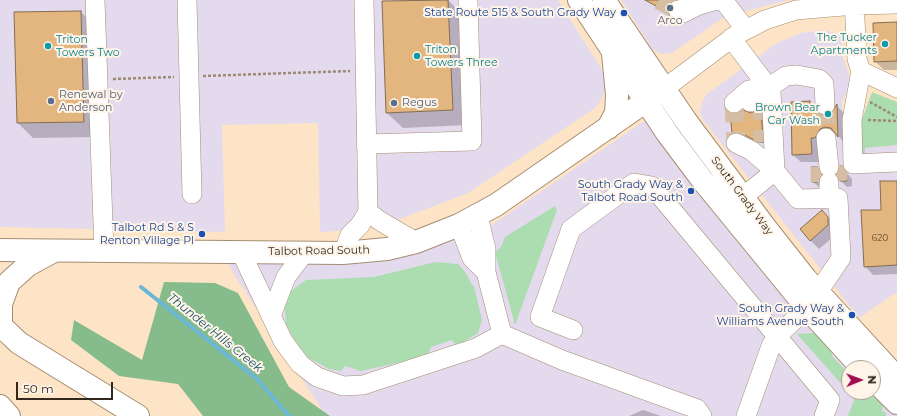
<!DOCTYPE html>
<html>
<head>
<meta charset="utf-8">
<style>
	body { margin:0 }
	#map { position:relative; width:897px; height:416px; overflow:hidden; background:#fee4c6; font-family:Montserrat,sans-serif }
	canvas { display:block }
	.north { position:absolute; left:841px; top:360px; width:40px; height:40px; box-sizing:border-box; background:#fff4e8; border:1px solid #ada297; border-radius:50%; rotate:89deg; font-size:11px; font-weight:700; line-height:16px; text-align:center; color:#32281d }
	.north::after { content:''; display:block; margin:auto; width:14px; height:18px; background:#a10c4f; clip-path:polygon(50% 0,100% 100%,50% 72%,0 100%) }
	.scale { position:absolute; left:16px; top:382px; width:97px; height:18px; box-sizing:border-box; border:2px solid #32281d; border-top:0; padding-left:5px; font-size:12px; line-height:14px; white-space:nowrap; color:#32281d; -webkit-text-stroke:3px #fff4e8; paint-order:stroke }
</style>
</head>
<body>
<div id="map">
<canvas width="897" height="416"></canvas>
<div class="north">N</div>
<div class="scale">50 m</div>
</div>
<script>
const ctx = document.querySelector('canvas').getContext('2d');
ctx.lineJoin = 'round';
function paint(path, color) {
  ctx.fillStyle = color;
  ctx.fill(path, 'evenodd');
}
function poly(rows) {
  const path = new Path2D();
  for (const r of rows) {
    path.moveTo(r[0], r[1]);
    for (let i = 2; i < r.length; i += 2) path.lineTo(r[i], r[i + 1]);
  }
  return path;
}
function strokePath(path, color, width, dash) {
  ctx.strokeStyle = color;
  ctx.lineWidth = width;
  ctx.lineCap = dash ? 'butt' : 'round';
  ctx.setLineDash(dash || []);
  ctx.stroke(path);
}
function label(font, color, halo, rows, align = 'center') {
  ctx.font = font + ' Montserrat,sans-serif';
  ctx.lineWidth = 4;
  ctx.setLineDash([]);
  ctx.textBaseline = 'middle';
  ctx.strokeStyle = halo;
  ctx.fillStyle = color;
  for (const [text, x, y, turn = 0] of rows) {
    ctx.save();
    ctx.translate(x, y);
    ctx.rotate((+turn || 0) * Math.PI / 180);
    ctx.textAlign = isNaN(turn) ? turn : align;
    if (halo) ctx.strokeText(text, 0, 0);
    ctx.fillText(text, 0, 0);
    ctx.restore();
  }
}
const commercial = poly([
	[0,0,558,0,604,73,606,85,602,99,595,108,468,193,395,221,337,231,320,232,318,123,222,125,225,232,0,227],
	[621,0,789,0,726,16,672,53,662,54,653,50],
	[822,30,836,33,842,37,843,56,850,78,848,90,842,102,843,140,860,140,865,148,897,145,897,292,859,318,703,120,700,112,703,100,707,94,777,43,801,33],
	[656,113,849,368,849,392,873,392,897,408,897,416,326,416,235,276,225,258,374,256,483,231]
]);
const green = poly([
	[872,92,897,102,897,145,865,148,865,155,862,155,860,125],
	[555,206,557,210,515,325,495,252,501,247,505,237],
	[435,262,458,264,466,273,472,285,474,286,482,320,478,333,462,343,455,344,452,340,431,347,428,356,361,371,345,366,341,371,329,369,309,358,298,346,286,324,284,296,306,280,374,277],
	[816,333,832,350,832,356,849,374,849,392,871,392,883,405,882,411,886,413,886,416,848,416,854,400,852,396,797,334]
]);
const forest = poly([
	[164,282,215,283,238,293,289,387,330,416,203,416,178,384,119,376,71,340,74,320,142,360]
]);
const shadow = poly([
	[448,0,463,15,468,125,403,128,387,113,383,2],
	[646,0,681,0,670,13],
	[81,12,96,27,99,137,33,138,18,123],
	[897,24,897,70,884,70,875,61],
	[810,102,825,117,832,115,837,106,844,113,845,143,837,135,834,134,819,162,801,162,793,155],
	[761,107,763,109,765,144,744,135,735,136,733,133],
	[842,167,852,179,852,186,847,187,841,181],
	[818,168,824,174,824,187,819,187,813,182],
	[897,182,897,274,873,275,865,266,882,211],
	[822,211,831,220,837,234,819,249,810,240],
	[643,410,661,416,629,416]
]);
const stream = poly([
	[141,287,257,379,289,416]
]);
const building = poly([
	[448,0,453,110,386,113,382,1,448,0],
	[645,0,674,0,668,5,667,12,645,0],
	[81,11,84,122,17,123,14,12,81,11],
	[897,22,897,61,874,62,873,23,897,22],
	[810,101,810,104,814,104,816,111,825,116,831,114,837,104,838,137,831,128,825,127,820,129,815,138,811,138,812,154,792,155,791,102,810,101],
	[761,106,763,142,758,142,741,133,732,133,730,113,736,114,743,110,751,113,757,111,761,106],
	[840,166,842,166,846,172,847,181,840,181,837,175,840,166],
	[812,167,818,167,821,175,818,182,812,182,812,167],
	[880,181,897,181,897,265,864,267,861,210,881,210,880,181],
	[822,210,828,217,828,225,810,241,800,229,822,210]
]);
const minorTunnel = poly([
	[659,0,678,10],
	[762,101,763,142],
	[734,103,736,143],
	[825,105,826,138],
	[837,166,838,181],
	[820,167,820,182]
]);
const path = poly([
	[203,76,350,71],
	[113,79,174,77],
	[870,102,897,117],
	[868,120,897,121]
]);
const minor = poly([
	[95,0,104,251],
	[187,0,192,194],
	[364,0,368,212],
	[688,0,699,5,717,0],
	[723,0,746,30],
	[854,0,857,59,861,71,852,120,853,164,897,162],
	[678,10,683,13,699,5,698,0],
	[731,38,771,91,775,171],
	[861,71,897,88],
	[665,88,736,35,765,20,796,10,855,5,897,4],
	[750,102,749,90,768,88,786,76,797,75,819,79,824,84,825,105],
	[734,103,749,90,756,96],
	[826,138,829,167],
	[736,143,752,151,775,171],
	[366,144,472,141,468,0],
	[829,182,829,199],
	[743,197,775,171,798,199,838,198,841,258,818,292],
	[478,216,486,249,486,272,502,334],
	[459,225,472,258,486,272],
	[241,252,283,341,300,364,317,377,343,386,363,385,476,348,502,334,562,360,697,409,702,416],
	[343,253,350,235,360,225,368,212,380,221,416,242],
	[271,316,286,277,305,252],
	[573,330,540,317,571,229,634,183,652,186,830,400,824,416],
	[746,416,771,346,776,337,807,308]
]);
const major = poly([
	[579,0,667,133,703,181,807,308,862,368],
	[604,0,686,121,765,227,806,279,897,378],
	[608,128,616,113,617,95,613,54],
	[0,250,343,253,387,249,416,242,459,225,496,205,665,88],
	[873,379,897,403]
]);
const highway = poly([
	[0,325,19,343,138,416],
	[1,326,1,304,9,282,28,265,54,251],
	[0,406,9,416]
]);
const markers = [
	[670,8,4,"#5c6f8a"],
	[624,13,4,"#1a4fb4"],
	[885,44,4,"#0f9aa8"],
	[48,46,4,"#0f9aa8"],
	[417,56,4,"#0f9aa8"],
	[51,101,4,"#5c6f8a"],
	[394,103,4,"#5c6f8a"],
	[828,114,4,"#0f9aa8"],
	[691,191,4,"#1a4fb4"],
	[202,234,4,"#1a4fb4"],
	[852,315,4,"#1a4fb4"]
];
const numberNames = [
	["620",880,238]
];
const transitNames = [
	["State Route 515 & South Grady Way",616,13],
	["South Grady Way &",683,185],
	["Talbot Road South",683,198],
	["Talbot Rd S & S",194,228],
	["Renton Village Pl",194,241],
	["South Grady Way &",844,309],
	["Williams Avenue South",844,322]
];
const serviceNames = [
	["Arco",670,21,"center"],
	["Renewal by",59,95],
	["Anderson",59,108],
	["Regus",402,103]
];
const cultureNames = [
	["The Tucker",877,38],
	["Apartments",877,51],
	["Triton",56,40,"left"],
	["Towers Two",56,53,"left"],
	["Triton",425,50,"left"],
	["Towers Three",425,63,"left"],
	["Brown Bear",820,108],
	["Car Wash",820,121]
];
const streetNames = [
	["South Grady Way",742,196,53],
	["Talbot Road South",319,251,-1]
];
const waterNames = [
	["Thunder Hills Creek",215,333,39]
];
paint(commercial, '#e4daee');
paint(green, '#acddb0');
paint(forest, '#86bb8b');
paint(shadow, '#0003');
strokePath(stream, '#6ab7d6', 4);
paint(building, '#e3b57f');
strokePath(building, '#856e53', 1);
strokePath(minorTunnel, '#d5bea4', 19, [19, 10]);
strokePath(minor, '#a58d72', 20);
strokePath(major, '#a58d72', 24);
strokePath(highway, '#a58d72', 24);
strokePath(path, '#9c8a75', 2.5, [3, 2]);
strokePath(minor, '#fff', 19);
strokePath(major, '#fff', 22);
strokePath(highway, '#fff', 22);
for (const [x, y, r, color] of markers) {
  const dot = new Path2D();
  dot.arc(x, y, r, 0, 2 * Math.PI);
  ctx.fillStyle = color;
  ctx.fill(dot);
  strokePath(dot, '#fff4e8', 1.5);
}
label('9px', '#5e4b36', null, numberNames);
label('11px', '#164399', '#fff4e8', transitNames, 'right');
label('11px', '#4e5e75', '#fff4e8', serviceNames, 'left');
label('11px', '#0d838f', '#fff4e8', cultureNames, 'right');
label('11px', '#32281d', '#fff4e8', streetNames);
label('italic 12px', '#17556b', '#fff4e8', waterNames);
</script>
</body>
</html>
